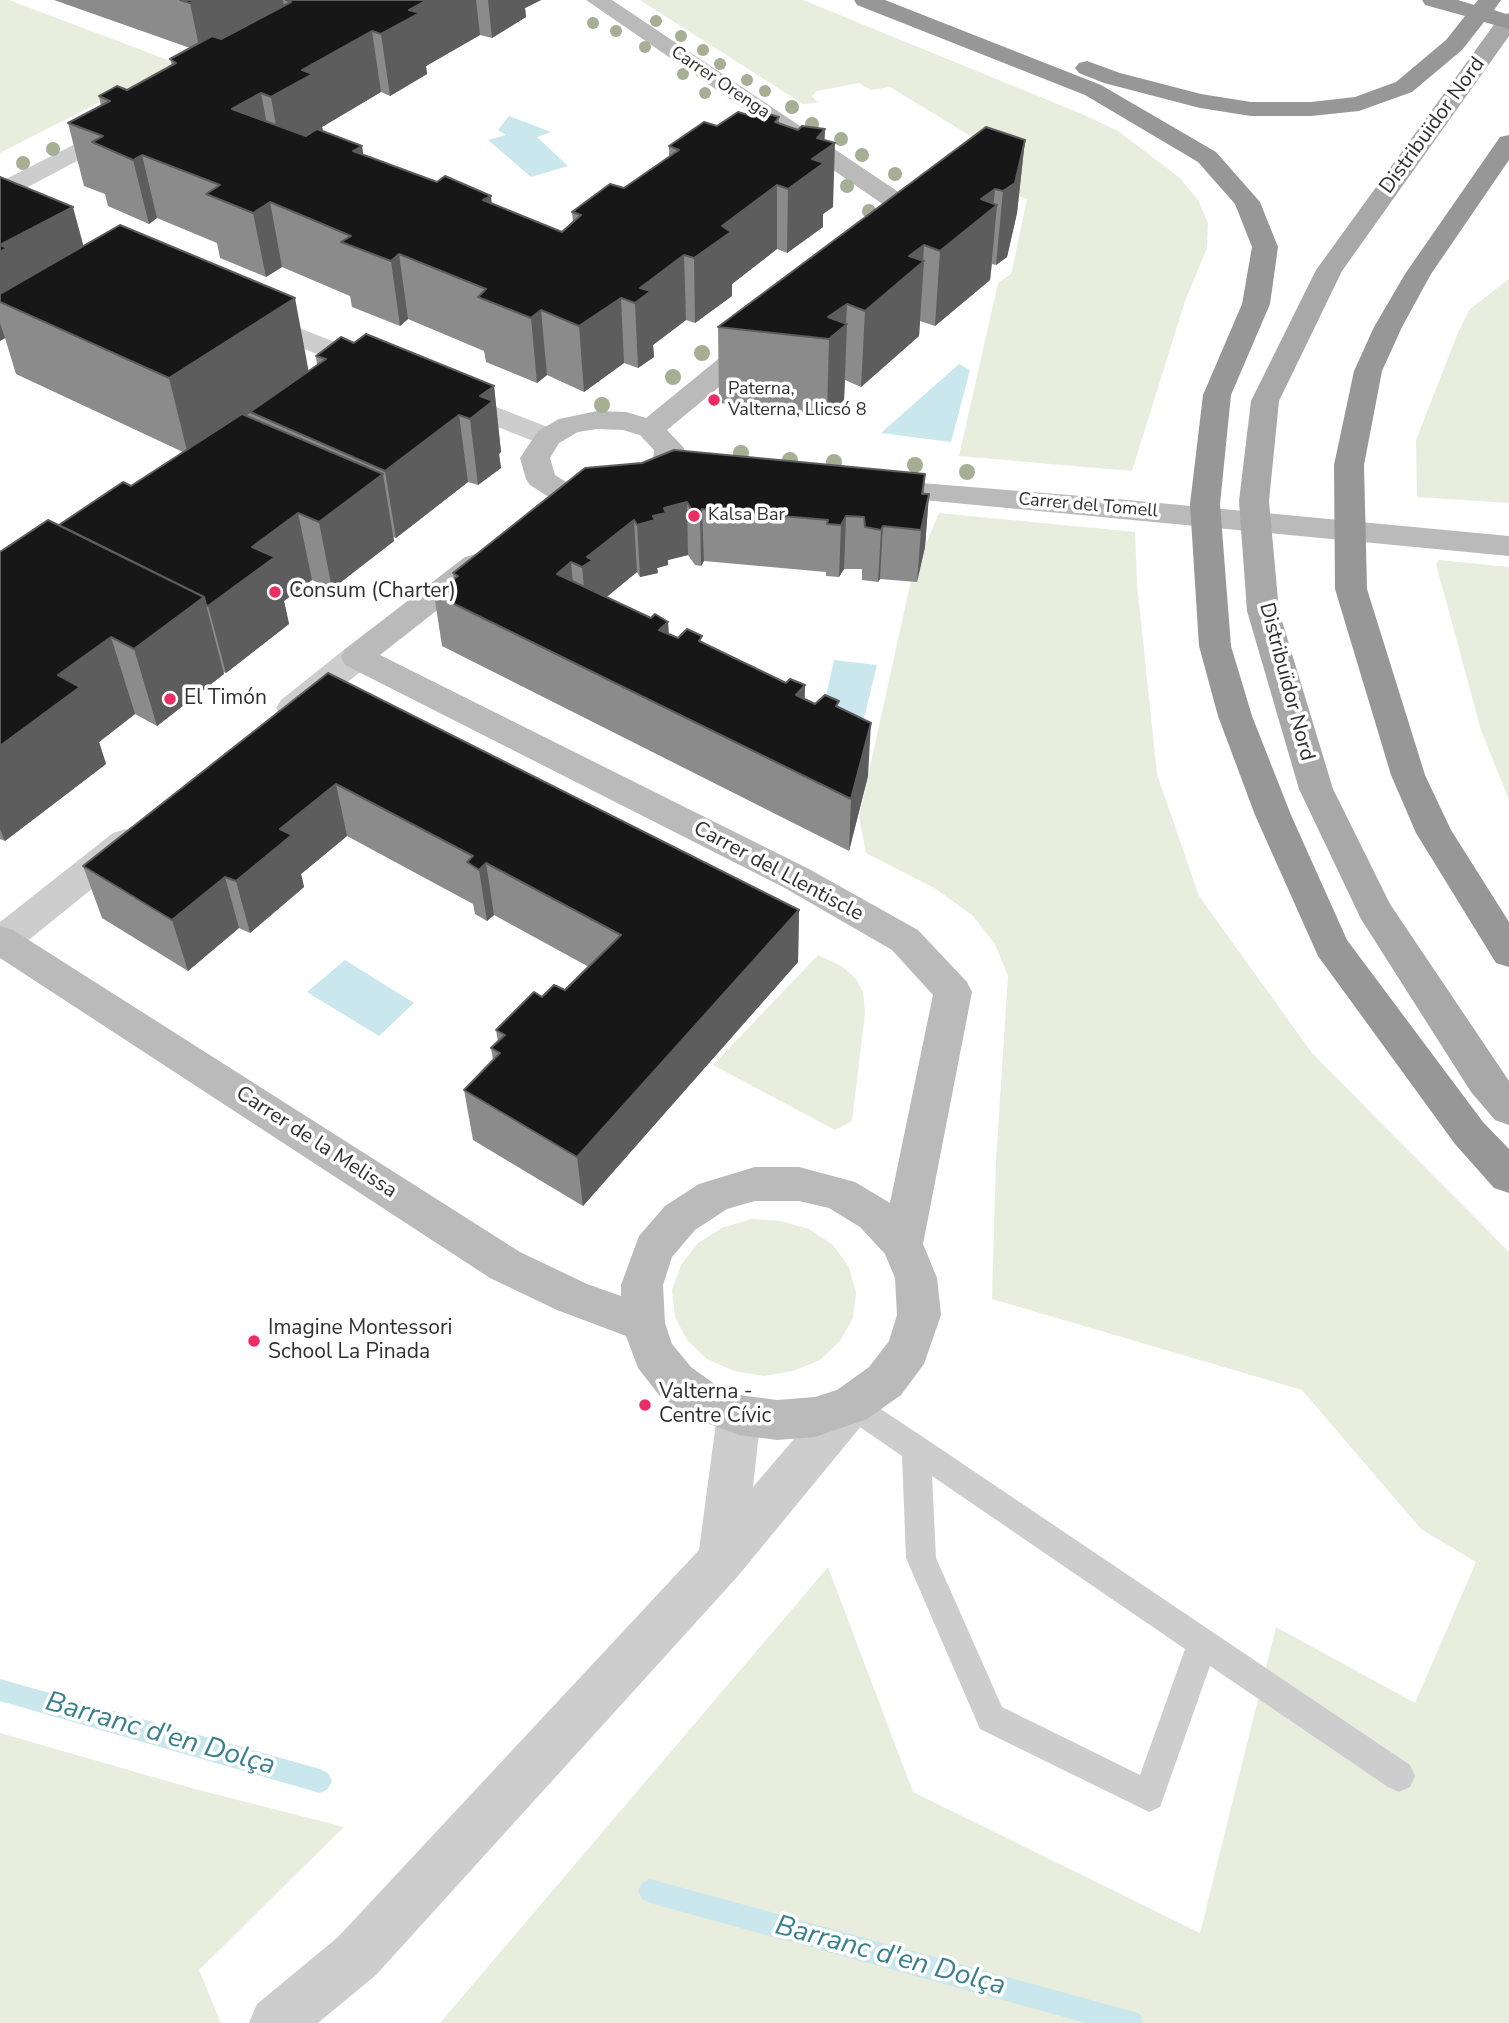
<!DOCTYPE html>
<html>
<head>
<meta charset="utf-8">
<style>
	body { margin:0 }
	canvas { display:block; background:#fff }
</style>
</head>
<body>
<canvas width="1509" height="2023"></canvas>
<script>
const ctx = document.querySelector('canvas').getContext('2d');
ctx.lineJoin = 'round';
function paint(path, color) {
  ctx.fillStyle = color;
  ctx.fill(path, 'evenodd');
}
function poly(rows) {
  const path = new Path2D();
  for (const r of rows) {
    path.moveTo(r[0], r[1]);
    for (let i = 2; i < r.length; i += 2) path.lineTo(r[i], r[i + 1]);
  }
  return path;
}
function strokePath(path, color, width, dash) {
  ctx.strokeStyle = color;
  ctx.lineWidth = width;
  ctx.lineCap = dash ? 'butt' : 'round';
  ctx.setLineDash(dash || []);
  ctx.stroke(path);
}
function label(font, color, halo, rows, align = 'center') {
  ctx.font = font + ' "Nunito Sans",sans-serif';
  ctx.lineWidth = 7;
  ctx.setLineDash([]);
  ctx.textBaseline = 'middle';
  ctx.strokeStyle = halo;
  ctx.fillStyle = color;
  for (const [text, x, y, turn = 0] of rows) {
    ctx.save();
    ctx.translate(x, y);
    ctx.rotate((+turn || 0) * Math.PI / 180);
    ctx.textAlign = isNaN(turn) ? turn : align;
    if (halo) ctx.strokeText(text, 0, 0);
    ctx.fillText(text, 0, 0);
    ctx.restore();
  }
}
const green = poly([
	[0,0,9,0,176,63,0,153],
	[640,0,803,0,1082,114,1118,131,1180,178,1198,200,1208,223,1207,248,1185,301,1132,471,959,456,998,283,1011,274,1027,199,998,190,1007,150,969,135,890,87,871,90,859,83,817,91,812,96,818,103,803,104],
	[1509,279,1509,503,1417,497,1416,440,1459,330,1470,309],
	[939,513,1135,532,1137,584,1157,774,1199,896,1312,1053,1509,1252,1509,2023,440,2023,828,1567,913,1792,1200,1933,1276,1627,1415,1703,1476,1562,1421,1529,1302,1390,992,1299,996,1160,1008,976,995,944,973,916,936,889,866,853,859,817,911,580],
	[1439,560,1509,567,1509,800,1481,730,1436,564],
	[818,955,843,967,856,979,863,992,865,1013,852,1121,835,1130,713,1065],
	[751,1219,781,1221,809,1229,833,1245,849,1267,856,1293,853,1318,840,1341,820,1360,793,1371,764,1376,734,1371,707,1359,687,1340,675,1317,672,1290,681,1265,698,1243,722,1228],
	[0,1733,195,1789,344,1827,199,1970,221,2023,0,2023]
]);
const water = poly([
	[509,116,551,132,537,137,568,166,531,177,488,140,506,135,498,130],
	[959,364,970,370,951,442,881,433],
	[834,660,877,665,864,718,845,716,825,701],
	[345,960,414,1003,379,1036,307,992]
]);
const stream = poly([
	[0,1679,320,1769,328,1773,332,1781,328,1789,320,1793,0,1701,0,1679],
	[650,1879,1131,2011,1140,2014,1143,2023,1086,2023,650,1903,642,1899,638,1891,642,1883,650,1879]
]);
const lane = poly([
	[851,1392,861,1396,926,1439,1410,1765,1415,1776,1410,1787,1399,1792,1388,1787,1210,1666,1160,1807,1149,1812,980,1729,906,1558,902,1456,841,1414,837,1405,841,1396,851,1392],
	[932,1476,1185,1649,1140,1775,1002,1707,936,1558,932,1476]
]);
const street = poly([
	[121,121,130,123,133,128,130,133,9,197,0,200,0,182,121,121],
	[255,311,384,361,388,367,384,373,374,375,364,373,245,325,241,319,245,313,255,311],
	[450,389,558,431,563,437,558,443,548,446,538,443,440,404,436,398,440,392,450,389],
	[357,646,369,649,373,657,369,665,305,716,293,719,281,716,276,708,281,700,345,649,357,646],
	[126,829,139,833,144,842,139,851,15,951,0,954,0,922,113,833,126,829],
	[851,1385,867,1391,873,1405,867,1419,738,1576,376,1975,318,2023,249,2023,257,2004,338,1937,699,1550,717,1415,723,1401,739,1395,755,1401,761,1415,753,1487,835,1391,851,1385]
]);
const secondary = poly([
	[586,0,612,0,903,195,918,220,893,242,884,244,875,242,871,236,875,230,891,218,884,205,586,0],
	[760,331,770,333,774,339,770,345,667,430,684,448,682,471,654,497,605,509,566,504,555,501,530,485,526,479,520,458,538,431,559,419,597,411,626,412,646,418,750,333,760,331],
	[597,429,623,430,640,435,654,450,652,468,633,484,605,491,574,487,555,475,550,458,559,443,578,432,597,429],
	[872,479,1106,498,1509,536,1509,556,861,494,857,488,861,482,872,479],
	[476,554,487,557,492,564,487,571,380,655,809,869,918,930,967,982,972,992,923,1244,937,1278,941,1315,924,1364,901,1395,867,1419,815,1437,777,1440,739,1435,688,1416,659,1395,638,1368,626,1336,557,1310,490,1278,0,958,0,926,13,930,520,1252,587,1284,621,1296,621,1285,639,1236,665,1206,699,1184,755,1167,799,1167,855,1182,890,1203,933,995,892,950,783,887,345,665,341,657,345,649,465,557,476,554],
	[755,1201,799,1201,829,1208,860,1227,885,1254,895,1278,897,1315,889,1341,869,1367,837,1390,815,1397,777,1400,739,1395,720,1388,691,1367,672,1344,665,1323,663,1285,672,1257,695,1230,727,1209,755,1201]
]);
const primary = poly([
	[1509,13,1509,36,1342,271,1279,401,1269,501,1279,611,1333,789,1390,904,1509,1081,1509,1125,1495,1120,1471,1092,1361,919,1299,789,1247,611,1239,501,1251,401,1316,270,1501,15,1509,13]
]);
const highway = poly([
	[854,0,885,0,1101,85,1216,152,1260,202,1278,247,1270,304,1231,395,1220,504,1231,646,1252,716,1291,815,1347,940,1483,1122,1509,1149,1509,1193,1494,1188,1455,1144,1318,956,1255,815,1218,716,1199,646,1190,504,1203,395,1242,304,1252,247,1235,204,1198,162,1085,95,857,5,854,0],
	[1422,0,1458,0,1474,5,1478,0,1501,0,1494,10,1509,15,1509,29,1484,22,1462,50,1412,92,1359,111,1311,116,1251,116,1200,108,1104,83,1079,73,1075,68,1079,63,1087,61,1120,73,1201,94,1251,102,1311,102,1355,97,1396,82,1446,40,1465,16,1425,5,1422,0],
	[1509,135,1509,160,1431,274,1402,327,1382,371,1364,465,1367,589,1425,775,1451,830,1509,922,1509,967,1496,963,1416,833,1391,775,1335,589,1334,465,1354,371,1374,327,1405,274,1500,137,1509,135]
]);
const trees = [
	[656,21,6],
	[593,23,6],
	[616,31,6],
	[681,36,6],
	[645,47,6],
	[703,50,6],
	[720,64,6],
	[683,74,6],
	[747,80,6],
	[765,91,6],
	[705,93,6],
	[792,107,7],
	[812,124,7],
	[841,139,7],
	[53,149,7],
	[862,155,7],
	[23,163,7],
	[895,174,7],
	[847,186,7],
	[869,211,7],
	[702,353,8],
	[673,377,8],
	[602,405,8],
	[741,453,8],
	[790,460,8],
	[834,462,8],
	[915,465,8],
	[967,472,8]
];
const wall = poly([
	[54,0,541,0,525,8,526,17,492,38,480,35,426,66,427,74,390,96,381,92,322,127,323,131,362,146,363,155,562,232,573,222,572,212,624,188,669,157,669,146,717,126,755,117,779,117,779,123,798,130,825,129,824,140,833,207,823,214,823,227,787,253,777,249,732,284,732,296,695,323,686,320,653,345,654,357,638,368,624,363,584,392,547,375,537,383,486,362,484,351,408,319,400,326,352,307,350,296,282,267,266,277,220,258,217,243,157,218,149,224,108,206,105,194,84,186,68,123,101,106,99,96,127,90,172,65,170,59,190,48],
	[1025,140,1017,213,1007,257,996,265,992,264,990,280,935,326,920,321,919,336,861,387,845,380,844,400,827,415,719,403,718,327],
	[0,177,83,246,308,371,317,365,316,356,354,343,494,386,501,452,499,454,501,468,478,485,468,482,396,538,393,537,394,541,332,589,312,580,284,601,289,624,226,673,223,672,224,674,157,726,135,714,99,742,106,764,5,841,0,839,0,552,59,525,131,486,183,452,16,374,5,338,0,341],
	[585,468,925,474,924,494,929,494,925,547,917,582,880,579,878,582,862,580,862,569,844,569,839,577,826,576,826,572,704,561,701,566,695,565,688,555,668,560,668,565,657,568,658,573,640,577,637,572,606,597,651,618,668,622,669,634,678,638,703,642,815,704,839,707,868,776,849,851,442,646,434,594,454,579,453,573],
	[328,673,799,910,798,962,583,1206,473,1140,464,1090,493,1060,491,1048,498,1042,496,1030,542,997,565,990,589,967,494,915,487,921,475,914,473,904,347,836,301,874,304,887,250,933,239,928,188,971,102,918,83,866]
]);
const shadedWall = poly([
	[196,0,283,0,284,6,200,51,190,3],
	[427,0,476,0,480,35,426,66,427,74,390,96,381,34,409,10],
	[488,0,541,0,525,8,526,17,492,38],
	[372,31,381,92,322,127,324,136,282,160,271,97,302,70],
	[261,93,273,156,232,109],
	[825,129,824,151,835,143,833,207,823,214,823,227,787,253,788,189,812,159,817,138],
	[1025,140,1017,213,1007,257,996,265,1003,191],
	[362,146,371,209,353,151],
	[142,155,157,218,149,224,133,160],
	[777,185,777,249,732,284,732,296,695,323,694,258,722,226],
	[995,189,993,209,997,205,990,280,935,326,940,251,981,199],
	[491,196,498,260,483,200],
	[270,202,282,267,266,277,253,213],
	[73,207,93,281,0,302,0,245],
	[924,245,923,263,924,261,919,336,861,387,865,311,909,256],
	[399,254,408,319,400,326,391,261],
	[684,255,686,320,653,345,654,357,638,368,635,303,640,288],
	[295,298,309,373,188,455,169,378],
	[621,298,624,363,584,392,579,326],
	[847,304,846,325,847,324,844,400,827,415,829,339,828,317],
	[541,310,547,375,537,383,531,318],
	[0,323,5,338,0,341],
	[494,386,501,452,499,454,501,468,478,485,470,419,480,396],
	[459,415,468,482,396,538,385,471],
	[383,474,394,541,332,589,319,522],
	[929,494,925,547,917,582,921,530],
	[687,502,688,555,668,560,668,565,657,568,658,573,640,577,637,525,664,508],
	[702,509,704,561,701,566,700,513],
	[298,513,312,580,284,601,289,624,226,673,208,606,252,547],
	[846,516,844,569,839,577,841,525],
	[634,520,637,572,597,605,587,619,582,567,587,557],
	[883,526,880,579,878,582,881,530],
	[571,562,576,614,557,574],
	[204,597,224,674,157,726,134,649],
	[668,622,670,674,659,630],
	[111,637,135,714,99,742,106,764,5,841,0,829,0,746,58,675],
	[805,685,804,738,796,695],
	[871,723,868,776,849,851,851,799],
	[336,784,347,836,301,874,304,887,250,933,236,881,280,829],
	[486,863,494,915,487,921,479,870],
	[225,877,239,928,188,971,172,920],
	[799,910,798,962,583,1206,577,1157]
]);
const building = poly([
	[180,0,196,0,190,3,180,0],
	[286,0,427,0,409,10,420,13,381,34,372,31,302,70,313,74,271,97,261,93,232,109,306,136,317,129,362,146,353,151,437,182,445,176,491,196,483,200,562,232,581,215,572,212,610,184,624,188,679,150,669,146,704,122,717,126,738,112,755,117,762,112,779,117,775,122,798,130,802,126,825,129,817,138,835,143,812,159,824,163,788,189,777,185,722,226,731,232,694,258,684,255,640,288,651,291,635,303,621,298,579,326,541,310,531,318,478,297,486,289,399,254,391,261,341,242,351,236,270,202,253,213,206,194,220,185,142,155,133,160,92,142,103,136,68,123,110,101,99,96,117,86,127,90,176,63,170,59,212,36,221,39,291,2,286,0],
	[986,127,1025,140,1015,183,1003,191,995,189,981,199,997,205,940,251,924,245,909,256,924,261,865,311,847,304,828,317,847,324,829,339,718,327,986,127],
	[0,177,73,207,0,245,7,248,0,252,0,177],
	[120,225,295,298,169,378,0,302,0,294,120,225],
	[366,334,494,386,480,396,493,401,470,419,459,415,385,471,250,412,326,359,316,356,341,337,354,343,366,334],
	[242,414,383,474,319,522,298,513,252,547,275,557,208,606,206,605,204,597,59,525,123,482,131,486,242,414],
	[674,450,925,474,922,494,929,494,921,530,883,526,881,530,865,527,864,517,846,516,841,525,827,524,828,520,702,509,700,513,693,512,687,502,664,508,666,513,653,516,655,520,637,525,634,520,587,557,593,560,582,567,571,562,557,574,651,618,655,614,668,622,659,630,678,638,687,629,702,636,699,641,786,683,790,679,805,685,796,695,815,704,825,695,839,701,836,706,871,723,851,799,434,594,458,576,453,573,585,468,642,463,674,450],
	[48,520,204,597,134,649,111,637,58,675,80,687,0,746,0,552,48,520],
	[328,673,799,910,577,1157,464,1090,500,1053,491,1048,505,1035,496,1030,534,992,542,997,554,985,565,990,621,935,486,863,479,870,467,862,473,856,336,784,280,829,292,835,236,881,225,877,172,920,83,866,328,673]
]);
const markers = [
	[714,400,7,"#ec2c64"],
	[694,516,7,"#ec2c64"],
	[275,592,7,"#ec2c64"],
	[170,699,7,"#ec2c64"],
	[254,1341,7,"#ec2c64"],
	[645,1405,7,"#ec2c64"]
];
const farStreetnames = [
	["Carrer Orenga",720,83,34],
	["Carrer del Tomell",1088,506,5]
];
const farPoinames = [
	["Paterna,",728,390],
	["Valterna, Llicsó 8",728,411],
	["Kalsa Bar",708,516]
];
const streetNames = [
	["Distribuïdor Nord",1433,126,-54],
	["Distribuïdor Nord",1286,682,75],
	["Carrer del Llentiscle",778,872,28],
	["Carrer de la Melissa",316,1143,33]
];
const poiNames = [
	["Consum (Charter)",289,592],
	["El Timón",184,699],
	["Imagine Montessori",268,1329],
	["School La Pinada",268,1353],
	["Valterna -",659,1393],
	["Centre Cívic",659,1417]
];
const nearWaternames = [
	["Barranc d'en Dolça",160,1735,16],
	["Barranc d'en Dolça",890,1957,15]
];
paint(green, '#e9eddd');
paint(water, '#c9e7ed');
paint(stream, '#c9e7ed');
paint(lane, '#cdcdcd');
paint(street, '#cdcdcd');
paint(secondary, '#bababa');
paint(primary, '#a8a8a8');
paint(highway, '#979797');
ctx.fillStyle = '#a6af93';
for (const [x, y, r] of trees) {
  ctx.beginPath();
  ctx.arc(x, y, r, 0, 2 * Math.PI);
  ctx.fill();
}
paint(wall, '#8b8b8b');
paint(shadedWall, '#5d5d5d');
paint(building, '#171717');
strokePath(building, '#5d5d5d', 2);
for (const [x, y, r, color] of markers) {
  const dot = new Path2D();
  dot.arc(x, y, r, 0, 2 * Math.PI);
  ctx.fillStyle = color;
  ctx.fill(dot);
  strokePath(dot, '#fff', 2.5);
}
label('18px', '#303030', '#fff', farStreetnames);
label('18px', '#303030', '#fff', farPoinames, 'left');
label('21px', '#303030', '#fff', streetNames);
label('21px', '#303030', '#fff', poiNames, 'left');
label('italic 28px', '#38808e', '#fff', nearWaternames);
</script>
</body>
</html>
